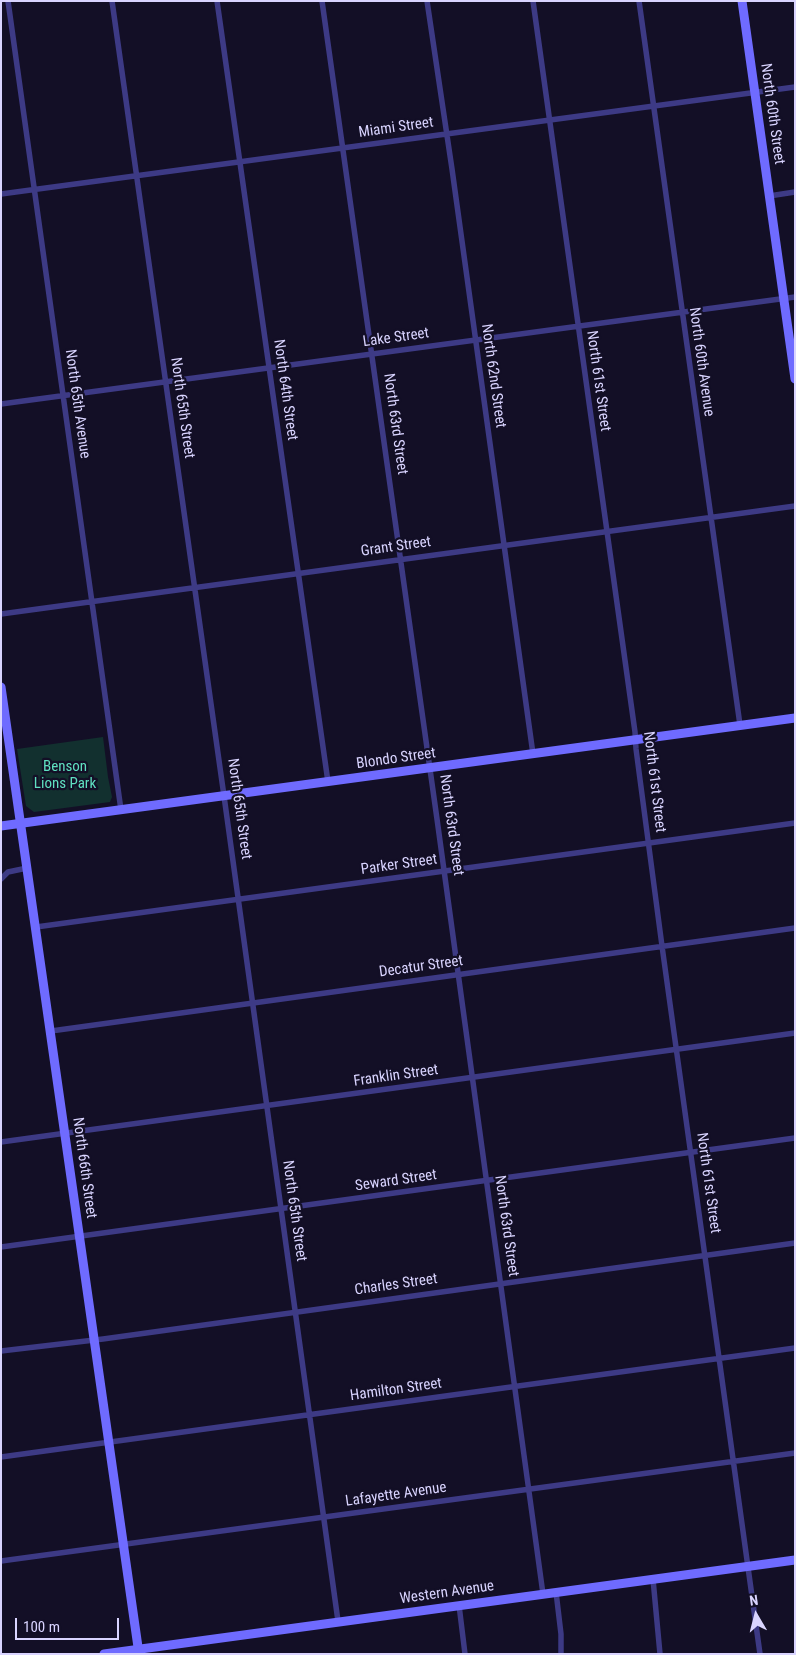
<!DOCTYPE html>
<html>
<head>
<meta charset="utf-8">
<style>
	body { margin:0 }
	#map { position:relative; width:796px; height:1655px; overflow:hidden; background:#130f26; font-family:"Roboto Condensed",sans-serif }
	canvas { display:block }
	.frame { position:absolute; inset:0; border:2px solid #d9d4ff; pointer-events:none }
	.north { position:absolute; left:731px; top:1590px; width:50px; height:50px; -webkit-text-stroke:4px #130f26; paint-order:stroke; rotate:352deg; font-size:14px; font-weight:700; line-height:20px; text-align:center; color:#d9d4ff }
	.north::after { content:''; display:block; margin:auto; width:18px; height:22px; background:#d9d4ff; clip-path:polygon(50% 0,100% 100%,50% 72%,0 100%) }
	.scale { position:absolute; left:15px; top:1618px; width:104px; height:22px; box-sizing:border-box; border:2px solid #d9d4ff; border-top:0; padding-left:6px; font-size:15px; line-height:18px; white-space:nowrap; color:#d9d4ff; -webkit-text-stroke:4px #130f26; paint-order:stroke }
</style>
</head>
<body>
<div id="map">
<canvas width="796" height="1655"></canvas>
<div class="frame"></div>
<div class="north">N</div>
<div class="scale">100 m</div>
</div>
<script>
const ctx = document.querySelector('canvas').getContext('2d');
ctx.lineJoin = 'round';
function paint(path, color) {
  ctx.fillStyle = color;
  ctx.fill(path, 'evenodd');
}
function poly(rows) {
  const path = new Path2D();
  for (const r of rows) {
    path.moveTo(r[0], r[1]);
    for (let i = 2; i < r.length; i += 2) path.lineTo(r[i], r[i + 1]);
  }
  return path;
}
function strokePath(path, color, width, dash) {
  ctx.strokeStyle = color;
  ctx.lineWidth = width;
  ctx.lineCap = dash ? 'butt' : 'round';
  ctx.setLineDash(dash || []);
  ctx.stroke(path);
}
function label(font, color, halo, rows, align = 'center') {
  ctx.font = font + ' "Roboto Condensed",sans-serif';
  ctx.lineWidth = 4.5;
  ctx.setLineDash([]);
  ctx.textBaseline = 'middle';
  ctx.strokeStyle = halo;
  ctx.fillStyle = color;
  for (const [text, x, y, turn = 0] of rows) {
    ctx.save();
    ctx.translate(x, y);
    ctx.rotate((+turn || 0) * Math.PI / 180);
    ctx.textAlign = isNaN(turn) ? turn : align;
    if (halo) ctx.strokeText(text, 0, 0);
    ctx.fillText(text, 0, 0);
    ctx.restore();
  }
}
const green = poly([
	[103,737,108,777,112,797,110,802,34,812,26,806,17,749]
]);
const street = poly([
	[8,1,121,810],
	[112,1,224,796,338,1621],
	[217,1,328,782],
	[322,1,437,819,543,1594],
	[427,1,452,169,533,754],
	[533,1,635,732,636,749,662,946,760,1654],
	[639,1,740,725],
	[1,194,795,87],
	[769,196,795,192],
	[1,404,795,297],
	[1,614,795,506],
	[1,879,8,872,27,868],
	[36,927,795,823],
	[51,1031,795,928],
	[1,1142,795,1033],
	[1,1247,795,1138],
	[1,1351,103,1339,795,1243],
	[1,1457,795,1348],
	[1,1561,795,1453],
	[653,1579,660,1654],
	[556,1592,561,1634,561,1654],
	[459,1605,465,1654]
]);
const secondary = poly([
	[742,1,795,379],
	[1,687,139,1654],
	[1,826,795,718],
	[104,1654,795,1560]
]);
const streetNames = [
	["North 60th Street",772,114,82],
	["Miami Street",396,128,-8],
	["Lake Street",396,338,-8],
	["North 60th Avenue",701,362,82],
	["North 62nd Street",493,376,82],
	["North 61st Street",598,381,82],
	["North 64th Street",285,390,82],
	["North 65th Avenue",77,404,82],
	["North 65th Street",182,408,82],
	["North 63rd Street",395,424,82],
	["Grant Street",396,547,-8],
	["Blondo Street",396,759,-8],
	["North 61st Street",654,782,83],
	["North 65th Street",239,809,82],
	["North 63rd Street",451,825,82],
	["Parker Street",399,865,-8],
	["Decatur Street",421,967,-8],
	["Franklin Street",396,1076,-8],
	["North 66th Street",84,1168,82],
	["Seward Street",396,1181,-8],
	["North 61st Street",708,1183,82],
	["North 65th Street",294,1211,82],
	["North 63rd Street",506,1226,82],
	["Charles Street",396,1285,-8],
	["Hamilton Street",396,1390,-8],
	["Lafayette Avenue",396,1495,-8],
	["Western Avenue",447,1593,-8]
];
const parkNames = [
	["Benson",65,767],
	["Lions Park",65,784]
];
paint(green, '#12302f');
strokePath(street, '#3d3a85', 5.5);
strokePath(secondary, '#6f6bff', 9);
label('15px', '#d9d4ff', '#130f26', streetNames);
label('15px', '#5fe0c0', '#130f26', parkNames);
</script>
</body>
</html>
